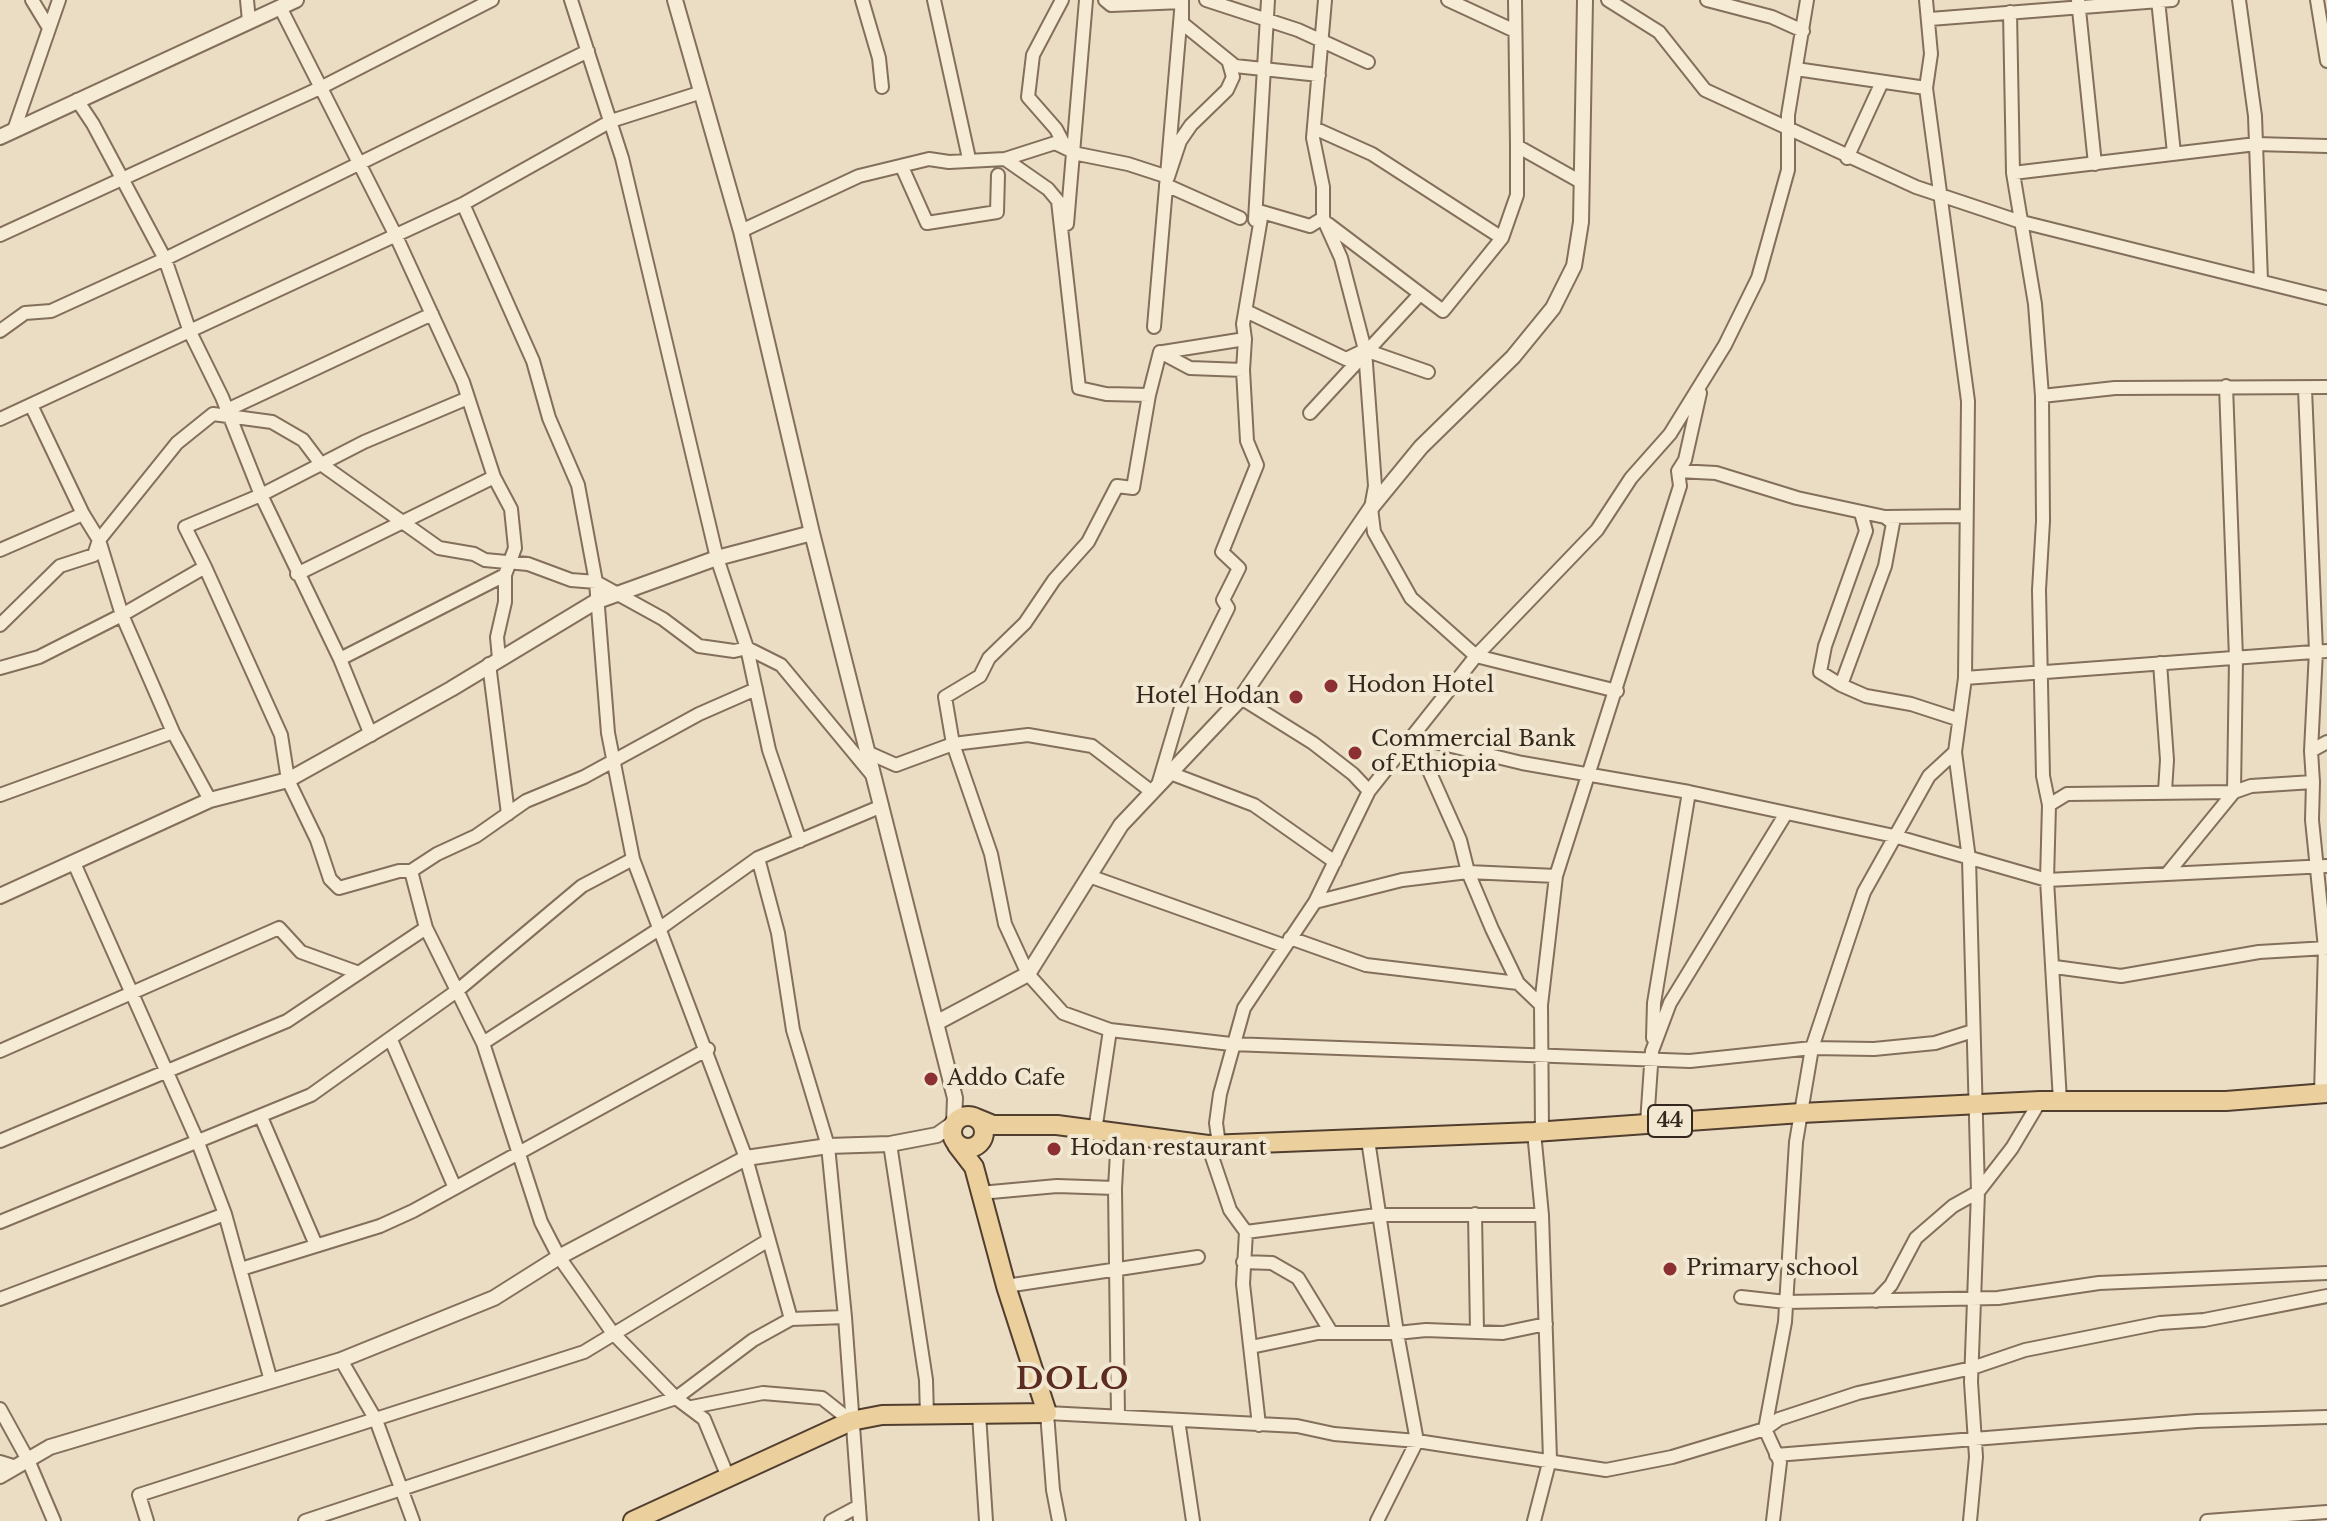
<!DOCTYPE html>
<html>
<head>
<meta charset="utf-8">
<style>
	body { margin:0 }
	canvas { display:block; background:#eaddc3 }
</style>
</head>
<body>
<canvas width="2327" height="1521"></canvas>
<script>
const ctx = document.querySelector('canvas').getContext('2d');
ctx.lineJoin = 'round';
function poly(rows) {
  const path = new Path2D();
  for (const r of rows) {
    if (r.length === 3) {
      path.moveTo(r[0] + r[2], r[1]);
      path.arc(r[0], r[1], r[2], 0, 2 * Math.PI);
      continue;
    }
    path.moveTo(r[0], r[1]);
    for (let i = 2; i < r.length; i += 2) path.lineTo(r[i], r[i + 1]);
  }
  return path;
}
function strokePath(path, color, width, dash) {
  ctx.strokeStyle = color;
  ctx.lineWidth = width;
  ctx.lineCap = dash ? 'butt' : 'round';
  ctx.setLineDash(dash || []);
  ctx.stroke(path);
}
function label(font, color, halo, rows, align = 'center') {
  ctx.font = font + ' "Libre Baskerville",serif';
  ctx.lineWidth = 8;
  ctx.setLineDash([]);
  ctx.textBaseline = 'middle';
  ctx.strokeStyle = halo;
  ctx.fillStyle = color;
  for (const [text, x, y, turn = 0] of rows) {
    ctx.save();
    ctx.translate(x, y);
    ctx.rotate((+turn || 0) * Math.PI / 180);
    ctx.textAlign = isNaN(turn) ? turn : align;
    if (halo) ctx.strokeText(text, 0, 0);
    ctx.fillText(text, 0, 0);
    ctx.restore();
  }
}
const minor = poly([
	[32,0,49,28],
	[247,0,249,21],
	[571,0,622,158,717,558,747,648,781,665,873,776],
	[862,0,879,58,882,87],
	[934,0,968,154],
	[1062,0,1033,55,1028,97,1056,129,1066,148],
	[1105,0,1111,5,1182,2,1182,23,1235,66,1319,75],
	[1206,0,1298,30,1368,62],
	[1325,0,1313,138,1323,187,1323,218,1341,258,1365,350,1375,486,1371,508,1374,532,1411,598,1476,656,1617,691],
	[1448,0,1515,31],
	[1515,0,1517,146,1581,182],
	[1608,0,1659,32,1705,90,1916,187,2018,221,2327,298],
	[1707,0,1772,17,1803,31],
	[1926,0,1931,54,1926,88,1968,401,1965,678,1955,752,1969,859,1978,1192,1971,1382,1976,1457,1970,1521],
	[2078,0,2095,164],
	[2158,0,2174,153],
	[2239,0,2255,116,2261,281],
	[2317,0,2327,61],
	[280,7,395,234,463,382,494,477,511,509,515,548,505,575,505,602,497,637,499,659],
	[2010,12,2013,173,2035,304,2042,396,2043,521,2039,590,2043,776,2049,805,2047,880,2327,866],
	[1930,19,2172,0],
	[1796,69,1926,88],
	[77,100,93,124,165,259,190,332,222,397,261,495,340,659,371,735],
	[1314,128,1372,154,1502,238],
	[14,130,59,0],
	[1847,158,1882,82],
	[902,167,927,223,997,212,998,175],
	[2013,173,2256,144,2327,146],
	[1166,185,1240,218],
	[463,204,533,361,549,418,578,485,596,582,608,733,633,859,746,1158,791,1319],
	[1255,220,1268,0],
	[1067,224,1086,0],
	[1328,224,1443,311,1502,238,1517,195,1517,146],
	[741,231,859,176,929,159,949,162,1005,159,1055,143,1078,154,1128,164,1168,177,1180,141,1191,125,1227,90,1233,77,1229,63,1235,66],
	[0,235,320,88,492,0],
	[1246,311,1346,359,1365,350,1428,372],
	[1154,327,1182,0],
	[0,331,25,313,51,311,165,259,588,51],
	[1163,352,1245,339,1243,324,1262,212,1310,226,1323,218],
	[1243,370,1245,339],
	[2305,389,2316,651,2311,751],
	[1149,395,1160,352,1190,368,1243,370,1247,441,1257,465,1222,552,1239,568,1223,600,1228,608,1185,694,1158,785],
	[2042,396,2115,388,2327,387],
	[31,405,83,514,99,540,122,615,173,732,210,800],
	[227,410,432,314],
	[1310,413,1420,294],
	[0,419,463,204,611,121,702,92],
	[1678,471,1716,473,1797,498,1885,517,1966,516],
	[1885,517,1893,523,1885,566,1841,685,1866,696,1911,704,1957,719],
	[0,550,83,514],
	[205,567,281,735,288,780,317,840,330,879,339,888,399,871,411,871,426,928,483,1043,541,1222,559,1257,612,1332,676,1398,704,1419,728,1477],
	[297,574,494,477],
	[0,625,60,566,94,555,99,540,177,443,213,414,272,422,303,440,321,464,439,548,474,554,485,560,528,564,571,580,596,582,663,619,699,646,734,651,747,648,769,750,800,841],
	[340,659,505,575],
	[2160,663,2167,760,2165,791],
	[489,664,508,814],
	[0,668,39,657,122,615,205,567,185,527,261,495,364,442,468,398],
	[1965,678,2327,651],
	[1841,685,1820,672,1825,646,1866,531,1861,513],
	[1241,698,1313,743,1353,774,1369,791],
	[1414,737,1522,763,1689,792,1894,836,2047,880,2060,1101],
	[1414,737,1460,840,1468,872,1492,929,1518,983,1541,1005],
	[869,753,896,765,953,744,945,697,980,676,989,658,1025,623,1054,580,1088,542,1117,486,1133,488,1149,395,1106,394,1079,388,1058,201,1048,189,1005,159],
	[1170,773,1254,805,1335,862],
	[2313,782,2312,820,2325,948,2321,1094],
	[1152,792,1092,746,1028,735,953,744,991,854,1005,924,1028,974,1063,1013,1110,1030,1231,1044,1690,1061,1812,1048,1874,1049,1935,1043,1973,1031],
	[0,795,173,732],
	[2049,805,2067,794,2234,792,2236,658,2226,386],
	[758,858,778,933,793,1030,828,1146,845,1317,860,1521],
	[74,863,197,1140,225,1214,271,1381],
	[411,871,437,854,476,836,526,801,584,777,699,714,756,689],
	[2167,874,2234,792,2251,786,2313,782,2311,751,2327,742],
	[1089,876,1285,946],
	[1315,902,1402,880,1468,872,1556,876],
	[1290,938,1366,965,1518,983],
	[2055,967,2121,976,2259,952,2327,948],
	[1653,1038,1654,1003,1689,792],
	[391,1040,455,1188],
	[483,1043,659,929,758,858,882,806],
	[0,1051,279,928,301,952,359,973],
	[261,1117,316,1245],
	[1647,1123,1652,1051,1670,1003,1785,815],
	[1095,1131,1110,1030],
	[1542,1131,1541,1005,1556,876,1680,486,1678,471,1685,460,1700,393],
	[1368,1140,1397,1333,1426,1330,1503,1333,1546,1324],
	[0,1141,287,1021,426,928],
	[890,1144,926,1380,927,1416],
	[1219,1144,1216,1123,1220,1094,1244,1008,1315,902,1369,791,1476,656,1597,530,1631,478,1670,434,1725,345,1758,278,1788,170,1788,115,1807,0],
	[1208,1145,1230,1210,1246,1232,1243,1284,1259,1425],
	[1115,1188,1118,1417],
	[980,1193,1057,1186,1115,1188,1118,1135],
	[1475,1214,1477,1331],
	[0,1222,311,1095,458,990,582,886,633,859],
	[1246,1232,1377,1215,1542,1215],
	[1243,1262,1272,1263,1298,1278,1331,1332],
	[241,1269,380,1226,413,1211,708,1049],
	[1006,1286,1198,1257],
	[1741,1297,1786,1302,1998,1298,2099,1283,2327,1273],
	[0,1299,225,1214],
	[1876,1301,1891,1285,1916,1238,1953,1206,1978,1192,2012,1148,2040,1101],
	[1251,1347,1318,1333,1397,1333,1417,1441,1377,1521],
	[341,1360,376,1420,413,1521],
	[692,1407,763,1393,822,1398,851,1421],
	[0,1409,28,1460,54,1521],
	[979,1414,986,1521],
	[1178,1420,1193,1521],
	[1776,1455,2197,1421,2327,1417],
	[0,1462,16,1467],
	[147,1521,139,1495,584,1352,767,1241],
	[305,1521,676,1398,753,1340,791,1319,845,1317],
	[831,1521,859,1506],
	[1059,1521,1053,1490,1047,1413,1297,1426,1334,1434,1417,1441,1606,1470,1672,1457,1765,1429,1779,1419,1858,1393,1972,1368,2025,1350,2160,1323,2204,1320,2327,1296],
	[1534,1521,1550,1459,1542,1215,1534,1132],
	[1773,1521,1780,1462,1765,1429,1785,1322,1796,1142,1812,1048,1864,892,1929,776,1955,752],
	[2207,1521,2327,1512]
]);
const tertiary = poly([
	[0,137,296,0],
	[0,896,210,800,288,780,451,689,595,602,717,558,812,533],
	[936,1023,1028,974,1121,825,1241,698,1371,508,1421,447,1513,357,1553,308,1574,266,1581,222,1585,0],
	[0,1476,50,1447,341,1360,494,1298,559,1257,746,1158,828,1146,890,1144,937,1135,954,1123,955,1098,812,533,741,231,675,0]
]);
const primary = poly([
	[968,1132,16],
	[976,1118,993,1125,1057,1125,1208,1145,1534,1132,1801,1113,2040,1101,2226,1101,2327,1093],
	[633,1521,851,1421,882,1415,1047,1413,1006,1286,974,1167,957,1145]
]);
const markers = [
	[1331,686,8,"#8d3034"],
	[1296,697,8,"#8d3034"],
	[1355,753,8,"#8d3034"],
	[931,1079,8,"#8d3034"],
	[1054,1149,8,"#8d3034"],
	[1670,1269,8,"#8d3034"]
];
const shields = [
	[1670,1121,44]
];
const shieldNames = [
	["44",1670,1121]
];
const poiNames = [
	["Hodon Hotel",1347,686],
	["Hotel Hodan",1280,697,"right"],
	["Commercial Bank",1371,740],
	["of Ethiopia",1371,765],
	["Addo Cafe",947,1079],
	["Hodan restaurant",1070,1149],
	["Primary school",1686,1269]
];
const districtNames = [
	["DOLO",1073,1381]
];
strokePath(minor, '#836f5b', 16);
strokePath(tertiary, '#836f5b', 18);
strokePath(primary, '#513e2f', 22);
strokePath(minor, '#f6ebd5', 12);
strokePath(tertiary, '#f6ebd5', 14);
strokePath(primary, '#ebd09d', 18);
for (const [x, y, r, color] of markers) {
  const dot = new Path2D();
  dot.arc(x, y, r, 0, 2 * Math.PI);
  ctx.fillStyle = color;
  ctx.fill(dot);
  strokePath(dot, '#f2e8d2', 3);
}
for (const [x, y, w] of shields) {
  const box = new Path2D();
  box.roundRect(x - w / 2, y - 16, w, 32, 6);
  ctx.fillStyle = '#f2e8d2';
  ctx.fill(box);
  strokePath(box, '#34281e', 2);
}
label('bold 20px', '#34281e', null, shieldNames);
label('22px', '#34281e', '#f2e8d2', poiNames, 'left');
ctx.letterSpacing = '2px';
label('bold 30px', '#5d2c21', '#f2e8d2', districtNames);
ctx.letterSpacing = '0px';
</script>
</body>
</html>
